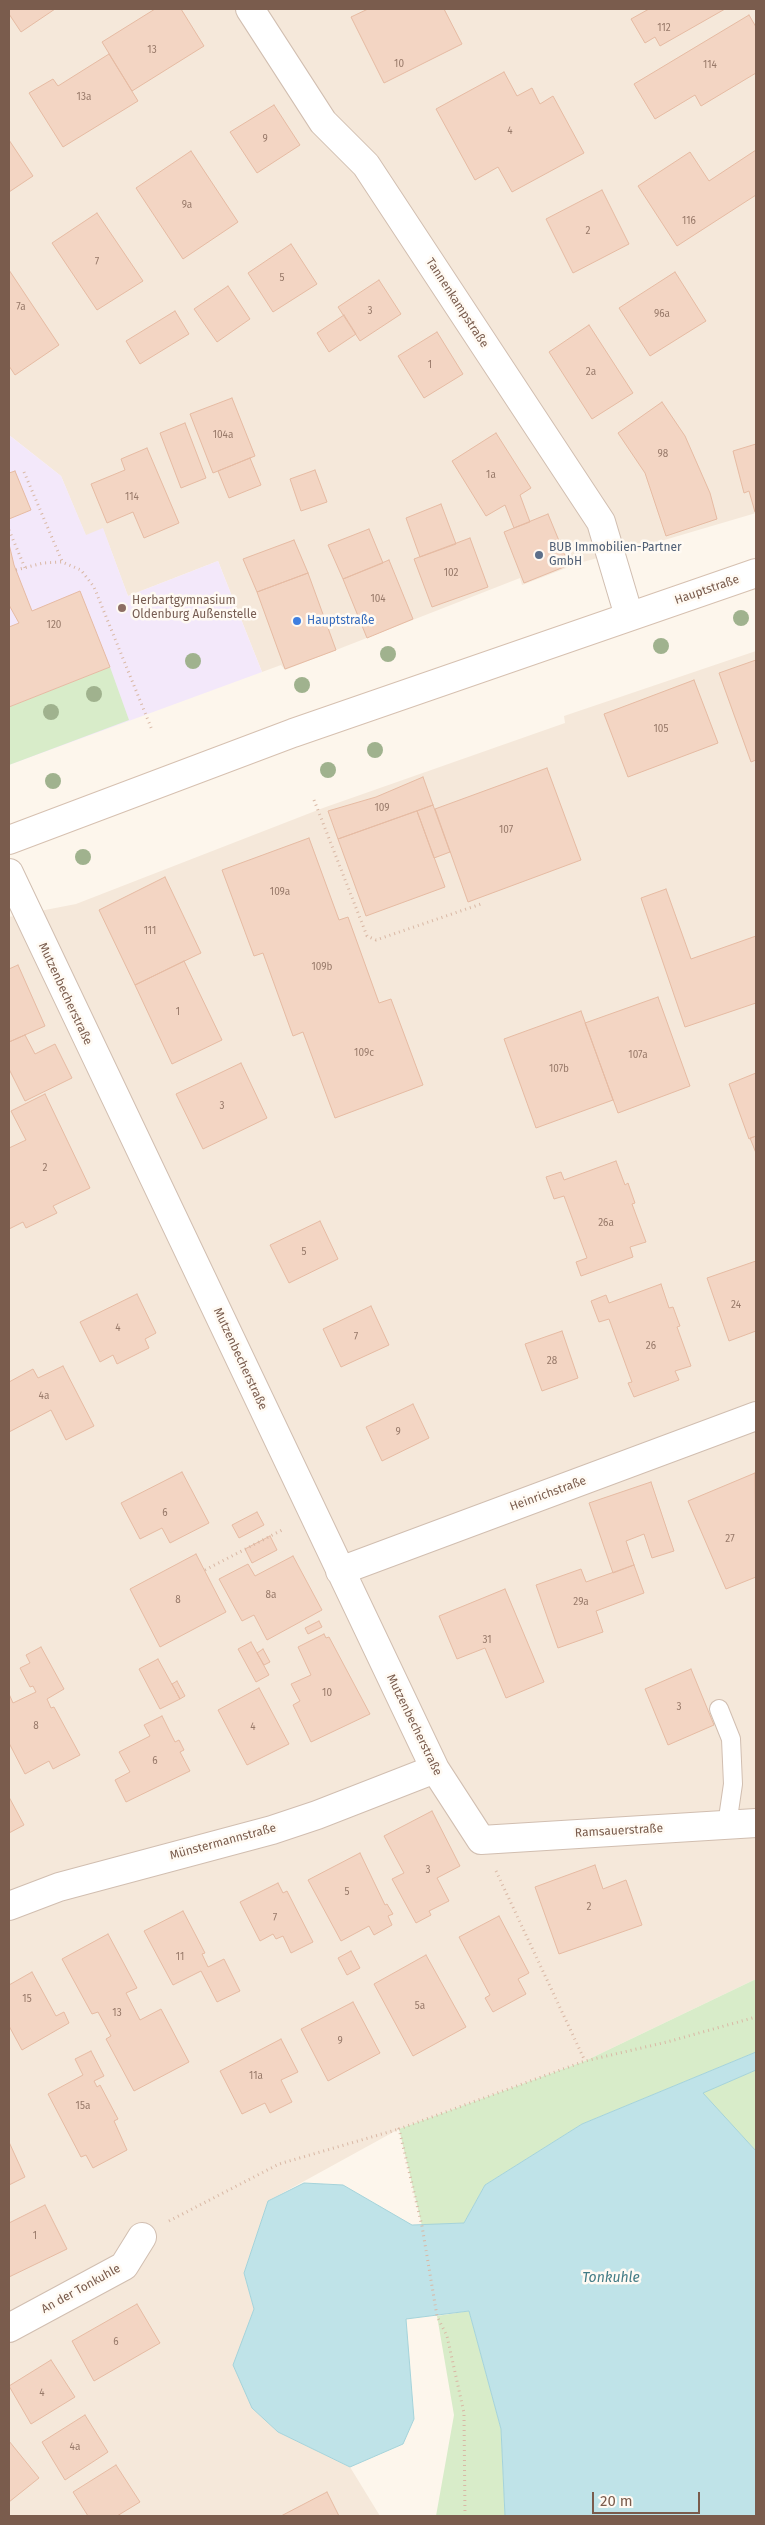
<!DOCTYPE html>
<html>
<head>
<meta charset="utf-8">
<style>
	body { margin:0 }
	#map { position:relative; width:765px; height:2525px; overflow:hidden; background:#fdf6ec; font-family:"Fira Sans",sans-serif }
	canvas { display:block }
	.frame { position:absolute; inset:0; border:10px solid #7a5c4d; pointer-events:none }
	.scale { position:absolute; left:592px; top:2492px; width:108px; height:22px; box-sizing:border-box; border:2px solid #7a5c4d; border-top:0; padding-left:6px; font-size:15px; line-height:18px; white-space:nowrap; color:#7a5c4d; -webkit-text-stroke:4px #fffaf3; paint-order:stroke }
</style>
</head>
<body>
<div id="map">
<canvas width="765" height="2525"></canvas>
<div class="frame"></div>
<div class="scale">20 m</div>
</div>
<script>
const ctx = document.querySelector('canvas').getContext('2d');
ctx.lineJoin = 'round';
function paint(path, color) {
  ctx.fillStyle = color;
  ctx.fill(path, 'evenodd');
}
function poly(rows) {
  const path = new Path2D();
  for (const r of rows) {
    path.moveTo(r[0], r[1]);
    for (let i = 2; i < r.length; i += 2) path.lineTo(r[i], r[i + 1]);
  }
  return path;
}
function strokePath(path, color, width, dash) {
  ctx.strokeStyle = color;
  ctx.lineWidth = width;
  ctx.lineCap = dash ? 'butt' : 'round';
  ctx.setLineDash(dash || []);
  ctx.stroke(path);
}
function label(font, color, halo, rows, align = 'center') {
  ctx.font = font + ' "Fira Sans",sans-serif';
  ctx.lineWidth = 5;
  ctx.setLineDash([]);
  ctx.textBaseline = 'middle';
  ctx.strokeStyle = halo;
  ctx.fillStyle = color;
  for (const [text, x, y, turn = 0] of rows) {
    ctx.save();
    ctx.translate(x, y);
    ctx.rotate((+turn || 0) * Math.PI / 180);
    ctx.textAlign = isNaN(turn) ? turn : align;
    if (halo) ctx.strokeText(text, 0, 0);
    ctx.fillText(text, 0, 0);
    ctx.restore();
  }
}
const residential = poly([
	[9,9,756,9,756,513,661,541,579,563,522,585,520,578,285,670,281,665,262,672,218,561,128,596,103,529,86,536,61,476,9,435],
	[756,651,756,1979,585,2061,399,2129,268,2201,244,2273,254,2309,234,2365,252,2408,278,2432,350,2467,380,2516,9,2516,9,917,76,904,323,808,565,723,564,716]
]);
const education = poly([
	[9,435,61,476,86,535,103,528,128,596,218,561,262,672,9,765]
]);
const green = poly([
	[110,667,129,720,9,765,9,707],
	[756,1979,756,2052,582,2124,485,2185,464,2223,422,2226,399,2129,585,2061],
	[756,2070,756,2151,702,2093],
	[469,2311,501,2429,505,2516,436,2516,454,2415,437,2316]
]);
const water = poly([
	[756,2052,756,2070,703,2093,756,2151,756,2516,505,2516,501,2429,469,2311,406,2319,414,2419,403,2444,350,2467,278,2432,252,2408,233,2365,254,2309,244,2273,268,2201,304,2183,343,2185,412,2225,464,2223,485,2185,582,2124,756,2052]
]);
const building = poly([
	[9,9,55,9,21,32,9,14,9,9],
	[155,9,181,9,204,46,132,91,102,42,155,9],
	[368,9,444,9,462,44,384,83,351,17,368,9],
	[649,9,725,9,660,46,655,37,645,43,631,19,649,9],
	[749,15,756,27,756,73,701,106,695,95,655,119,634,84,749,15],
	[109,54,138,101,63,147,29,93,53,79,58,86,109,54],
	[504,72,517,96,532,88,540,104,553,96,584,153,512,192,498,167,475,180,436,109,504,72],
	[274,105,300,145,257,173,230,132,274,105],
	[9,140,33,176,9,192,9,140],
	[756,150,756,195,677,246,638,186,690,152,709,181,756,150],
	[191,151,238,222,183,259,136,188,191,151],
	[602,190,629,244,573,273,546,219,602,190],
	[97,213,143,281,97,310,52,243,97,213],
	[291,244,317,284,273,312,248,273,291,244],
	[9,270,59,345,15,375,9,366,9,270],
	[675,272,706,321,650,356,619,308,675,272],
	[379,280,401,314,360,341,338,307,379,280],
	[228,286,250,319,217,342,194,309,228,286],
	[175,311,189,334,140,364,126,341,175,311],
	[344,315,356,334,329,352,317,333,344,315],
	[589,325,633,393,592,419,549,352,589,325],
	[437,332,463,374,424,398,398,356,437,332],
	[232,398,255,456,213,473,190,414,232,398],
	[662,402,685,436,710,493,717,519,666,536,645,473,618,433,662,402],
	[185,423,206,478,181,488,160,433,185,423],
	[496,433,531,488,520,495,530,522,514,528,505,505,486,516,452,461,496,433],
	[756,444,756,512,755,512,749,491,744,493,733,451,756,444],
	[147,448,179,523,144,538,133,512,107,523,91,484,125,470,121,459,147,448],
	[250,458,261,485,229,498,218,471,250,458],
	[315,470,327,502,301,511,290,479,315,470],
	[15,471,31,510,9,519,9,473,15,471],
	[441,504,456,544,420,557,406,518,441,504],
	[548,514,569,565,524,583,504,532,548,514],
	[369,529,383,563,343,579,328,545,369,529],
	[470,538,488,587,432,607,414,559,470,538],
	[294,540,308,573,257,592,243,559,294,540],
	[9,544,14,565,32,611,80,591,110,667,9,707,9,627,19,623,9,605,9,544],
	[389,560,413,619,367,638,343,579,389,560],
	[308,573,336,650,285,669,257,592,308,573],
	[756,660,756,760,751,762,719,673,756,660],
	[694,680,718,743,628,777,604,714,694,680],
	[547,768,581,860,468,902,435,809,547,768],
	[423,777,433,805,338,839,328,811,376,797,423,777],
	[433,805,450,852,434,858,417,811,433,805],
	[417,811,445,887,366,916,338,839,417,811],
	[309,838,339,920,348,917,379,1003,391,999,423,1085,335,1118,303,1032,293,1036,263,953,254,956,222,870,309,838],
	[165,877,201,953,135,985,99,910,165,877],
	[666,889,691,959,756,936,756,1003,685,1027,641,898,666,889],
	[184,961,222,1040,172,1064,135,985,184,961],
	[18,965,45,1026,9,1042,9,969,18,965],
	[658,997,690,1086,618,1113,585,1023,658,997],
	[581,1011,613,1100,536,1128,504,1039,581,1011],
	[25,1035,35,1054,55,1044,72,1078,25,1101,9,1069,9,1042,25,1035],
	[241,1063,267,1118,203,1149,176,1094,241,1063],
	[756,1073,756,1136,749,1139,729,1084,756,1073],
	[45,1094,90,1188,53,1206,57,1213,26,1228,23,1222,9,1229,9,1148,26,1140,11,1111,45,1094],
	[756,1136,756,1153,750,1138,756,1136],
	[616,1161,625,1185,628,1183,635,1203,632,1204,646,1242,630,1247,633,1257,581,1276,576,1262,587,1258,564,1196,554,1199,546,1177,561,1172,564,1180,616,1161],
	[320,1221,338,1259,289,1283,270,1245,320,1221],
	[756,1261,756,1331,729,1341,707,1278,756,1261],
	[661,1284,669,1308,673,1307,680,1326,677,1327,691,1366,675,1371,679,1380,634,1397,628,1383,632,1382,609,1319,599,1322,591,1301,606,1295,609,1303,661,1284],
	[137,1294,156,1333,145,1339,149,1348,117,1364,113,1355,100,1362,80,1322,137,1294],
	[371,1306,389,1345,341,1367,323,1329,371,1306],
	[562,1331,578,1378,542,1391,525,1344,562,1331],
	[63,1366,94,1426,66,1440,51,1410,9,1432,9,1382,33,1369,38,1378,63,1366],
	[413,1404,429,1438,382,1461,366,1427,413,1404],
	[182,1472,209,1523,170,1543,162,1528,140,1539,121,1503,182,1472],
	[755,1473,756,1577,726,1589,688,1501,755,1473],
	[651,1482,674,1551,652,1558,644,1534,626,1541,634,1565,613,1573,589,1503,651,1482],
	[257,1512,264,1525,239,1538,232,1525,257,1512],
	[270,1536,277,1550,252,1563,245,1549,270,1536],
	[196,1554,226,1612,160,1647,130,1589,196,1554],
	[293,1556,322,1610,267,1640,254,1615,242,1621,219,1579,248,1564,255,1576,293,1556],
	[634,1565,644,1593,596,1611,603,1632,558,1648,536,1585,581,1569,586,1582,634,1565],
	[505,1589,544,1682,506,1698,485,1648,457,1659,439,1616,505,1589],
	[319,1621,322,1627,308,1634,305,1628,319,1621],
	[324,1634,326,1638,329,1637,370,1714,311,1742,293,1705,300,1701,291,1684,311,1675,298,1647,324,1634],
	[251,1642,269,1675,256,1682,238,1649,251,1642],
	[41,1647,64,1689,47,1699,51,1708,54,1707,80,1755,53,1769,49,1761,25,1774,9,1743,9,1694,13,1703,36,1692,33,1686,30,1687,20,1668,30,1663,26,1655,41,1647],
	[263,1649,270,1662,264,1665,257,1653,263,1649],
	[158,1659,180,1699,160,1709,139,1669,158,1659],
	[691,1669,714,1725,668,1745,645,1689,691,1669],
	[177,1681,185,1696,180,1699,172,1684,177,1681],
	[259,1688,289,1744,247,1765,218,1710,259,1688],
	[162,1716,175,1742,179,1740,184,1750,180,1752,190,1771,126,1802,115,1780,130,1772,119,1752,150,1736,144,1725,162,1716],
	[9,1797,24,1825,9,1833,9,1797],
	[432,1811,460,1866,437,1878,449,1901,429,1911,431,1915,416,1923,392,1879,404,1873,384,1836,432,1811],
	[360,1853,385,1905,387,1904,393,1914,388,1916,392,1925,374,1935,369,1926,341,1941,308,1880,360,1853],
	[595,1865,603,1889,626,1880,642,1925,559,1954,535,1887,595,1865],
	[278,1883,283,1893,287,1891,313,1942,291,1953,283,1936,276,1939,273,1934,260,1941,240,1902,278,1883],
	[183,1911,205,1953,202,1954,208,1967,224,1959,240,1991,217,2002,201,1971,173,1985,144,1931,183,1911],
	[499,1916,529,1973,518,1979,526,1994,493,2012,485,1998,490,1995,459,1937,499,1916],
	[108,1934,137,1988,126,1993,140,2020,161,2009,189,2062,134,2091,106,2039,111,2036,98,2012,92,2014,62,1959,108,1934],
	[351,1951,360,1968,347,1975,338,1958,351,1951],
	[426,1955,466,2027,413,2056,374,1984,426,1955],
	[32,1972,56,2016,64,2012,69,2023,22,2050,9,2026,9,1985,32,1972],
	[353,2002,380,2053,328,2081,301,2029,353,2002],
	[281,2039,298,2072,281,2080,292,2102,270,2113,265,2103,242,2114,220,2071,281,2039],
	[91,2051,104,2076,94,2081,97,2087,100,2085,118,2119,114,2121,127,2150,93,2168,86,2155,81,2157,48,2094,83,2075,75,2059,91,2051],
	[9,2142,25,2177,9,2185,9,2142],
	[45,2205,67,2249,9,2277,9,2223,45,2205],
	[137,2304,160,2343,94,2381,72,2341,137,2304],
	[51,2360,75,2397,31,2424,9,2386,51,2360],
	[85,2415,108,2452,65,2480,42,2442,85,2415],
	[9,2441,39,2478,9,2502,9,2441],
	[116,2465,140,2502,117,2516,88,2516,73,2492,116,2465],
	[327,2492,339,2516,281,2516,327,2492]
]);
const path = poly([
	[24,472,62,561],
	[9,530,25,568],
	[16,570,43,563,62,562,81,570,94,587,152,730],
	[314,800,367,936,376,940,481,904],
	[205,1570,284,1529],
	[496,1871,585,2061],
	[169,2221,279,2164,399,2129],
	[465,2516,464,2413,447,2336,437,2316,422,2226,399,2129,585,2061,667,2042,756,2017]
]);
const service = poly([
	[719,1709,731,1739,733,1784,727,1825]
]);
const minor = poly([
	[250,9,323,122,366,165,601,522,629,616],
	[9,873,435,1769,481,1840,756,1823],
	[340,1571,756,1416],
	[9,1906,59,1887,272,1830,317,1815,435,1769],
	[9,2328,124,2266,142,2237]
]);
const secondary = poly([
	[9,840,293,733,756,573]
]);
const trees = [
	[741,618],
	[661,646],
	[388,654],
	[193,661],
	[302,685],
	[94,694],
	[51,712],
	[375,750],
	[328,770],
	[53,781],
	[83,857]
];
const markers = [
	[539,555,5,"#5c6f8a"],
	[122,608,5,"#8d6e63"],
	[297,621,5,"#3f7fe0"]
];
const numberNames = [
	["112",664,28],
	["13",152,50],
	["10",399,64],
	["114",710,65],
	["13a",84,97],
	["4",510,131],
	["9",265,139],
	["9a",187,205],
	["116",689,221],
	["2",588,231],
	["7",97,262],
	["5",282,278],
	["7a",21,307],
	["3",370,311],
	["96a",662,314],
	["1",430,365],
	["2a",591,372],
	["104a",223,435],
	["98",663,454],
	["1a",491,475],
	["114",132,497],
	["102",451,573],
	["104",378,599],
	["120",54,625],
	["105",661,729],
	["109",382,808],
	["107",506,830],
	["109a",280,892],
	["111",150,931],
	["109b",322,967],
	["1",178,1012],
	["109c",364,1053],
	["107a",638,1055],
	["107b",559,1069],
	["3",222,1106],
	["2",45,1168],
	["26a",606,1223],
	["5",304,1252],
	["24",736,1305],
	["4",118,1328],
	["7",356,1337],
	["26",651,1346],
	["28",552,1361],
	["4a",44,1396],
	["9",398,1432],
	["6",165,1513],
	["27",730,1539],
	["8a",271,1595],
	["8",178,1600],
	["29a",581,1602],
	["31",487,1640],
	["10",327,1693],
	["3",679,1707],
	["8",36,1726],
	["4",253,1727],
	["6",155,1761],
	["3",428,1870],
	["5",347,1892],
	["2",589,1907],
	["7",275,1918],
	["11",180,1957],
	["15",27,1999],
	["5a",420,2006],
	["13",117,2013],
	["9",340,2041],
	["11a",256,2076],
	["15a",83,2106],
	["1",35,2236],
	["6",116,2342],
	["4",42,2393],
	["4a",75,2447]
];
const streetNames = [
	["Tannenkampstraße",457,303,57],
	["Hauptstraße",707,590,-19],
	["Mutzenbecherstraße",65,994,65],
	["Mutzenbecherstraße",240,1359,65],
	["Heinrichstraße",548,1494,-20],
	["Mutzenbecherstraße",414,1725,64],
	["Ramsauerstraße",619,1831,-3],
	["Münstermannstraße",223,1842,-15],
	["An der Tonkuhle",81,2289,-29]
];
const serviceNames = [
	["BUB Immobilien-Partner",549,548],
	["GmbH",549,562]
];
const educationNames = [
	["Herbartgymnasium",132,601],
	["Oldenburg Außenstelle",132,615]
];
const shopNames = [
	["Hauptstraße",307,621]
];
const waterNames = [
	["Tonkuhle",611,2278]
];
paint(residential, '#f5e8da');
paint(education, '#f3e8fa');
paint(green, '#d8ecc9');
paint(water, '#bfe3e8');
strokePath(water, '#a5d3da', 1);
paint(building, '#f3d5c3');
strokePath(building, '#e6bba3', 1);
strokePath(service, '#d1beb0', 20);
strokePath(minor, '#d1beb0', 30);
strokePath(secondary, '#d6c0b0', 30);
strokePath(path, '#d9b8a5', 3, [1, 4]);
strokePath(service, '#fff', 18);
strokePath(minor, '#fff', 28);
strokePath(secondary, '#fff', 28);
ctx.fillStyle = '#a0b28e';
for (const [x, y] of trees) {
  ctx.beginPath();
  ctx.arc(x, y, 8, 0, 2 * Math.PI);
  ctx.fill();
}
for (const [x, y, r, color] of markers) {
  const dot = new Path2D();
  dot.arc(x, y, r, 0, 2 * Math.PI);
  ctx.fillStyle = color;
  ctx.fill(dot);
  strokePath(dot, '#fffaf3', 2);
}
label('10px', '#987a6a', null, numberNames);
label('12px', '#7a5c4d', '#fffaf3', streetNames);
label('12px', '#4e5e75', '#fffaf3', serviceNames, 'left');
label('12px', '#785e54', '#fffaf3', educationNames, 'left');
label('12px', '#366cbe', '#fffaf3', shopNames, 'left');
label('italic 14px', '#437c86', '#fffaf3', waterNames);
</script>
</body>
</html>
